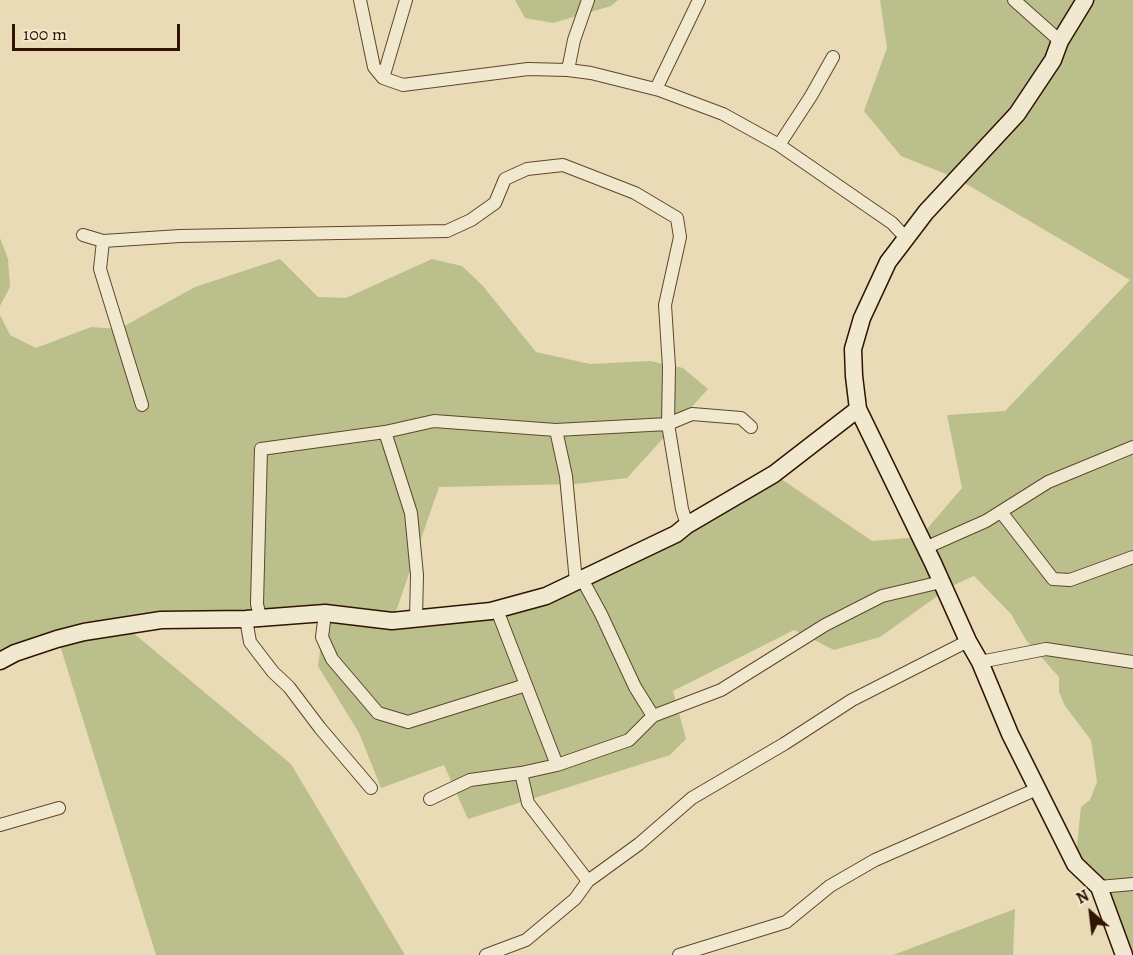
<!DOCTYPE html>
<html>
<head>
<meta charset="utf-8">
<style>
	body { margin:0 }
	#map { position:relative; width:1133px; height:955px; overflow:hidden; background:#eadbb7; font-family:Alegreya,serif }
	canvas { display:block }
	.north { position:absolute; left:1061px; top:883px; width:60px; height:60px; -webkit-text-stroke:4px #f1e8d0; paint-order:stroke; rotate:332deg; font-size:16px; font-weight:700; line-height:24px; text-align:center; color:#301400 }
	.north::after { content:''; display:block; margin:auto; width:21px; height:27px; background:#301400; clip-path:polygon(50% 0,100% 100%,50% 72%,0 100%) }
	.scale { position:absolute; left:12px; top:24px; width:168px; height:27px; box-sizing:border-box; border:3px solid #301400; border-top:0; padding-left:8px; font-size:18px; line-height:21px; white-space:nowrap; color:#301400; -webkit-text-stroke:4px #f1e8d0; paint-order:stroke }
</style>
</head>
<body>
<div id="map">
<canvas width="1133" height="955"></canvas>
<div class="north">N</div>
<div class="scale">100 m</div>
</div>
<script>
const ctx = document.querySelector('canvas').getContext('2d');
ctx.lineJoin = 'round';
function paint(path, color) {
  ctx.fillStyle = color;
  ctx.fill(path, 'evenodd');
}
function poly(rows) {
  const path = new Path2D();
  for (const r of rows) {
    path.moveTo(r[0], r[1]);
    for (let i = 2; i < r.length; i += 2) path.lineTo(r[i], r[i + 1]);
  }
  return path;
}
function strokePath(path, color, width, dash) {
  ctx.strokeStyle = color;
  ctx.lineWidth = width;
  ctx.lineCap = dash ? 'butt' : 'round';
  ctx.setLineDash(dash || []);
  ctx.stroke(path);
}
const green = poly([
	[515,0,618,0,611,6,553,23,525,18],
	[880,0,1133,0,1133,955,1124,955,1099,887,1075,864,1081,807,1090,800,1097,782,1091,740,1065,706,1059,692,1059,677,1026,640,1011,614,974,576,950,587,880,637,834,650,794,630,673,691,686,739,670,755,468,819,444,765,381,788,359,733,318,666,325,613,126,627,291,764,405,955,156,955,58,639,0,661,0,315,10,335,36,348,91,327,119,329,195,287,280,259,318,297,346,298,432,259,462,266,483,286,536,352,590,364,650,361,683,368,708,389,627,478,576,484,439,487,393,620,546,596,774,474,872,541,920,537,962,488,947,415,1005,411,1130,280,956,178,901,156,864,111,887,48],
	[0,238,8,259,10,287,0,306],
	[1015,909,1013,955,893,955]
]);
const street = poly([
	[360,0,374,67,383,78,403,85,528,69,568,70,591,73,659,90,723,114,779,145,892,223,906,238],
	[1014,0,1060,41],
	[568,70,574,40,588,0],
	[383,78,406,0],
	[656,89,699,0],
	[779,145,811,96,833,57],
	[83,235,103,241,180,236,447,231,471,220,495,203,505,179,527,169,563,165,635,193,677,218,680,237,665,305,669,367,668,424,692,414,741,418,751,427],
	[103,241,100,269,142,405],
	[556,430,566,476,576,582],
	[385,432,411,513,417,575,416,618],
	[1001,512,1053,579,1070,580,1133,557],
	[925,548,986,521,1048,482,1133,447],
	[582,579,601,614,635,687,653,716],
	[497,610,557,765],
	[325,613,322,637,332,659,378,713,408,722,526,685],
	[260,617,257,604,261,449,385,432,434,421,556,430,668,424,682,509,687,525],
	[246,619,250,642,273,672,289,687,320,728,371,788],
	[980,662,1046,649,1133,662],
	[521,773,528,803,588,881],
	[430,799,470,780,521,773,557,765,629,740,653,716,721,690,825,625,882,596,941,582],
	[0,825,59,808],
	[1099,887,1133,884],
	[486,955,526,940,575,899,588,881,639,844,692,798,784,744,852,700,968,641],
	[679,955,786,922,830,886,875,860,1037,789]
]);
const secondary = poly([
	[1085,0,1060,41,1053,60,1017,114,926,212,888,262,862,318,853,349,854,376,858,409,933,563,968,641,980,662,1010,734,1075,864,1099,887,1124,955],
	[0,661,15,653,57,639,84,632,161,620,246,619,325,613,392,621,491,611,546,596,676,534,687,525,774,474,858,409]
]);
paint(green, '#bbbf8b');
strokePath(street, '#5e462e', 14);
strokePath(secondary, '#301400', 19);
strokePath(street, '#f1e8d0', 12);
strokePath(secondary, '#f1e8d0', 16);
</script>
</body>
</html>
